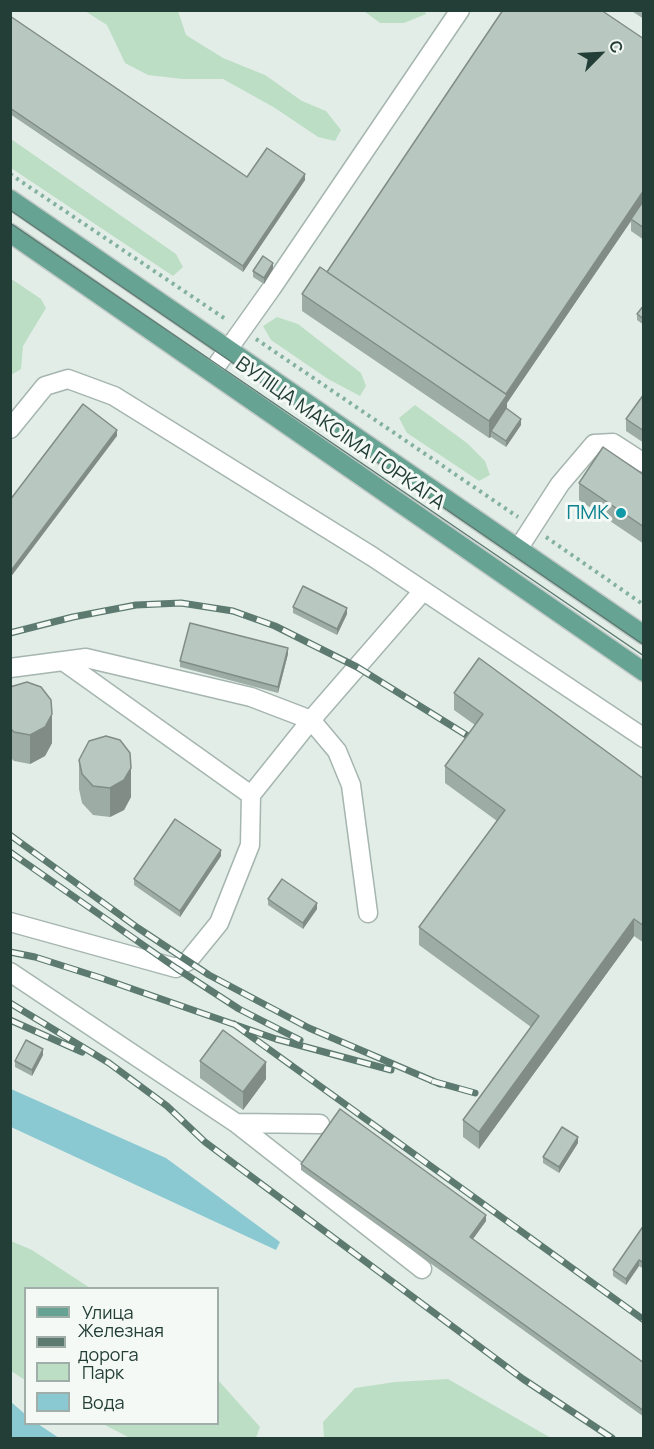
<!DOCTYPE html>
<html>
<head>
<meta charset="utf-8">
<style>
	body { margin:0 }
	#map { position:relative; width:654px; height:1449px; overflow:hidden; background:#e3ede8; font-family:Manrope,sans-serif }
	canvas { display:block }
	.frame { position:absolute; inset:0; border:12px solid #223e36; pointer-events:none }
	.legend { position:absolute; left:24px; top:1287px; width:195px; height:138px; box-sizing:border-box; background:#f4f9f6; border:2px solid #a0aea9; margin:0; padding:8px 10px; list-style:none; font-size:18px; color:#223e36 }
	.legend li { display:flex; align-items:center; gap:12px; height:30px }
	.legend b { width:30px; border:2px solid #a0aea9 }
	.north { position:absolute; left:570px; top:24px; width:60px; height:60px; -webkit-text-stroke:4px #f4f9f6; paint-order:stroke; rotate:66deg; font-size:16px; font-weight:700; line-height:24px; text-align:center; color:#223e36 }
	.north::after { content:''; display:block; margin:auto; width:21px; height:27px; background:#223e36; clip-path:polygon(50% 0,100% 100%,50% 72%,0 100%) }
</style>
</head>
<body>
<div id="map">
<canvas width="654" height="1449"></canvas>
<div class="frame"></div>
<ul class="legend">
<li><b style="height:8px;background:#67a392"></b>Улица</li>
<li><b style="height:8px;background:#5d7a71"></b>Железная дорога</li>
<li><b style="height:16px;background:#bcdec4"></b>Парк</li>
<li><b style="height:16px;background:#8bc9d2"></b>Вода</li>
</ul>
<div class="north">С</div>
</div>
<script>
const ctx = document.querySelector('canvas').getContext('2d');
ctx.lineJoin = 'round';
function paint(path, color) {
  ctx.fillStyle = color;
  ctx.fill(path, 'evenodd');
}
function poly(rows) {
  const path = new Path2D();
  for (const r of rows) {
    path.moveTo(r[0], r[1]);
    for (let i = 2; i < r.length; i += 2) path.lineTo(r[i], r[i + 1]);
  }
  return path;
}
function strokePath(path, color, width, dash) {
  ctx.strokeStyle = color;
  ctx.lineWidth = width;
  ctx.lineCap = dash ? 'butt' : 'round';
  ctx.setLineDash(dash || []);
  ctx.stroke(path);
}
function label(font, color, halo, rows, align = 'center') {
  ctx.font = font + ' Manrope,sans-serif';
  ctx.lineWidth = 6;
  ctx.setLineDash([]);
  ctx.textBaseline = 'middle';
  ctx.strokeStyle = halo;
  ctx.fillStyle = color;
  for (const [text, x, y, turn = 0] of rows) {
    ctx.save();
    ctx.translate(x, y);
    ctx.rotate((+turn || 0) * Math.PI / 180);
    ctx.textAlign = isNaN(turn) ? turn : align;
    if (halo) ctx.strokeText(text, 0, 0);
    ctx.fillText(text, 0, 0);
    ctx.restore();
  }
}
const green = poly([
	[85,11,178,11,186,35,223,58,265,75,302,101,326,111,341,130,335,141,318,137,275,108,223,79,182,79,148,75,125,63,107,25],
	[364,11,425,11,426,14,404,23,380,23],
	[11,139,176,254,183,267,173,276,11,168],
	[10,278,41,299,46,308,23,346,21,369,11,375],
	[277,317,298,324,361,373,366,386,360,396,328,379,271,340,263,326],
	[415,405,467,443,485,461,490,475,479,481,407,433,399,418],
	[11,1241,32,1250,90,1288,26,1288,25,1380,11,1371],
	[448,1379,551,1438,324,1438,323,1422,355,1388,395,1382],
	[218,1380,260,1427,256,1438,130,1438,103,1424,218,1424]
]);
const water = poly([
	[11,1089,166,1158,280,1242,276,1250,11,1127],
	[11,1402,25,1414,26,1424,38,1424,59,1438,11,1438]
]);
const path = poly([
	[10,174,227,320],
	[256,339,518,517],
	[546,537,644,605]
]);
const minor = poly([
	[212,372,271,289,460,10],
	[10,429,45,386,68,379,114,396,373,557,644,738],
	[518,549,560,484,594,444,613,443,644,463],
	[63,661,251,795,311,720,423,591],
	[10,668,86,658,251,697,311,720,337,751,351,785,368,913],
	[10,922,176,968,188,961,219,923,250,845,251,795],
	[10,972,236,1123,320,1124],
	[236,1123,422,1269]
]);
const major = poly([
	[10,199,644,635],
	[10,233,644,672]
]);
const tram = poly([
	[10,210,644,645],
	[10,223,644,656]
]);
const rail = poly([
	[10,633,73,617,136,605,181,603,233,611,275,626,357,667,476,741],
	[10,835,138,928,209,975,309,1028,440,1084],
	[10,852,176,968,239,1009,300,1040],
	[10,952,35,957,101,978,276,1039,391,1070],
	[10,1003,109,1063,167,1106,205,1142,523,1379,612,1438],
	[10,1020,82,1052],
	[234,1024,644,1320],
	[432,1081,475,1093]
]);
const wall = poly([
	[630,10,644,10,644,19],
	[10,16,247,177,305,180,243,272,10,114],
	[644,39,644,240,631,231,631,221,507,403,507,409,521,425,506,447,491,437,489,438,302,311,302,294,327,272],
	[273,269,264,284,253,277,253,271],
	[644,305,644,325,637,320,637,314],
	[644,394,644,443,626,431,626,419],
	[644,475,644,544,579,500,579,483],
	[293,607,347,614,337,635,293,613],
	[288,654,278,693,180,667,180,661],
	[10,687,52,743,45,756,30,764,14,761,10,757],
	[454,693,644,779,644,943,634,936,479,1149,463,1137,463,1120,531,1027,419,945,419,927,497,821,445,783,445,766,475,725,454,710],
	[79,760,131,797,124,810,110,817,93,815,82,803,79,789],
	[221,856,180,917,134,885,134,879],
	[268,899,317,909,303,929,268,905],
	[43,1055,32,1076,15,1067,15,1061],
	[200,1061,266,1079,243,1110,200,1078],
	[578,1143,559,1173,543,1163,543,1157],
	[301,1164,486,1221,473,1239,644,1363,644,1417,301,1170],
	[644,1225,644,1269,639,1266,626,1285,613,1276,613,1270]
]);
const shadedWall = poly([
	[305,174,305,180,243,272,243,266],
	[644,190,644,202,631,219,631,221,507,403,507,412,491,431,491,437,489,438,489,421,503,397],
	[273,263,273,269,264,284,264,278],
	[521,419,521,425,506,447,506,441],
	[117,430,117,436,10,578,10,572],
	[347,608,347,614,337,635,337,629],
	[288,648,288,654,278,693,278,687],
	[52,714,52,743,45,756,30,764,30,735],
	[131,768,131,797,124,810,110,817,110,788],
	[221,850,221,856,180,917,180,911],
	[317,903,317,909,303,929,303,923],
	[634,919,634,936,479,1149,479,1132],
	[43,1049,43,1055,32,1076,32,1070],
	[266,1062,266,1079,243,1110,243,1092],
	[578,1137,578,1143,559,1173,559,1167],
	[486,1215,486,1221,470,1243,470,1237],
	[639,1260,639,1266,626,1285,626,1279]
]);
const building = poly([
	[503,10,601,10,644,39,644,190,506,394,327,272,503,10],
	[10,16,247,177,267,148,305,174,243,266,10,108,10,16],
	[644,200,644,228,631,219,644,200],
	[263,256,273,263,264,278,253,271,263,256],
	[320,267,507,395,489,421,302,294,320,267],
	[644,305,644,319,637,314,644,305],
	[644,394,644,431,626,419,644,394],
	[83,404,117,430,10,572,10,500,83,404],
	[506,408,521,419,506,441,491,431,506,408],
	[603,447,644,475,644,527,579,483,603,447],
	[303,586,347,608,337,629,293,607,303,586],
	[190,623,288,648,278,687,180,661,190,623],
	[479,658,644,779,644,926,634,919,479,1132,463,1120,539,1016,419,927,505,810,445,766,483,714,454,693,479,658],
	[27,682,41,687,51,700,52,714,45,727,30,735,14,732,10,728,10,687,27,682],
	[106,736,120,740,130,753,131,768,124,780,110,788,93,786,82,774,79,760,89,741,106,736],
	[175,819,221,850,180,911,134,879,175,819],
	[282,879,317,903,303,923,268,899,282,879],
	[223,1030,266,1062,243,1092,200,1061,223,1030],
	[26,1040,43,1049,32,1070,15,1061,26,1040],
	[340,1109,486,1215,470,1237,644,1363,644,1411,301,1164,340,1109],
	[562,1127,578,1137,559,1167,543,1157,562,1127],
	[644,1225,644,1263,639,1260,626,1279,613,1270,644,1225]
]);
const markers = [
	[621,513,6,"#0f9aa8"]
];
const streetNames = [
	["ВУЛІЦА МАКСІМА ГОРКАГА",340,434,35]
];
const cultureNames = [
	["ПМК",609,513]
];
paint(green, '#bcdec4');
paint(water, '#8bc9d2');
strokePath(minor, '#a5b5af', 21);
strokePath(major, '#c1c9c7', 21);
strokePath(path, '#83b1a1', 4, [3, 4.5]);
strokePath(minor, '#fff', 18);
strokePath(major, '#67a392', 18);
strokePath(tram, '#5d7a71', 1.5);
strokePath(rail, '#5d7a71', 7);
strokePath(rail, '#f4f9f6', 4.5, [14]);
paint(wall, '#9eaca6');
paint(shadedWall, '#818c87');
paint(building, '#b8c8c1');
strokePath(building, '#818c87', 1.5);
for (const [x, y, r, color] of markers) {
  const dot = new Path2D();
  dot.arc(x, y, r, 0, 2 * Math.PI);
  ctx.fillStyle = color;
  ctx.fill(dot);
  strokePath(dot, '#f4f9f6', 2);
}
label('20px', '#223e36', '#f4f9f6', streetNames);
label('20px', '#0d838f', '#f4f9f6', cultureNames, 'right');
</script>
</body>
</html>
